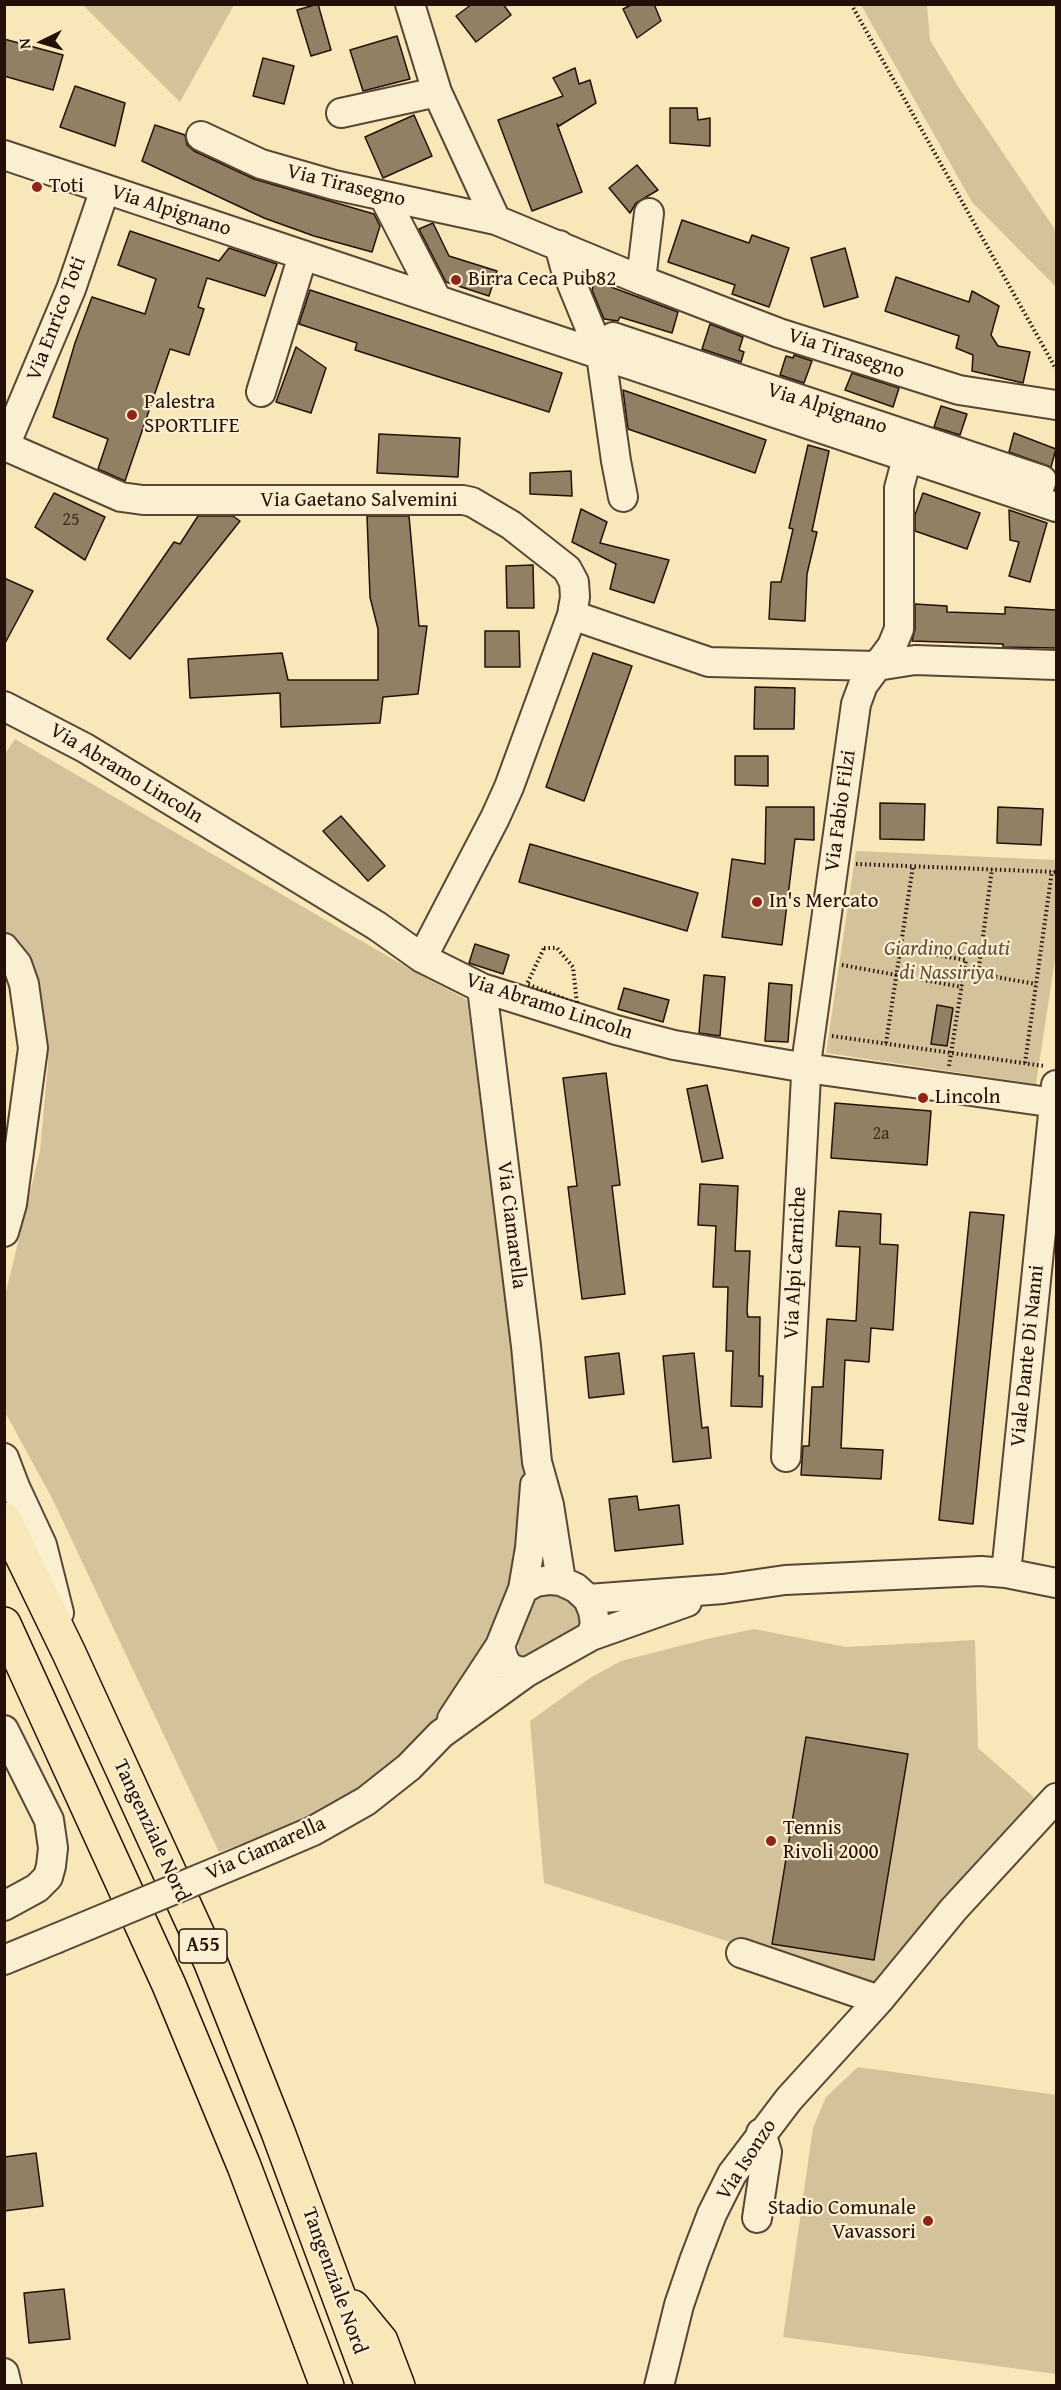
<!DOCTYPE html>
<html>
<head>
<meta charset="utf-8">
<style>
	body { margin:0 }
	#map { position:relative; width:1061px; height:2390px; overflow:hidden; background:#f8e7b8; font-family:"Gentium Book Plus",serif }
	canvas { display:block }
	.frame { position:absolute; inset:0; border:6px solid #241009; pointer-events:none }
	.north { position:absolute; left:12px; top:12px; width:60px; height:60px; -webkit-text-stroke:4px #faefd1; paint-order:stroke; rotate:265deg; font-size:16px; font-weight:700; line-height:24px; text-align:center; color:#241009 }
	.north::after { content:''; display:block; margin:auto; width:21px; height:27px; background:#241009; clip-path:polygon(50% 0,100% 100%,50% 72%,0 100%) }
</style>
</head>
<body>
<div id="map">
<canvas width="1061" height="2390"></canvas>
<div class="frame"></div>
<div class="north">N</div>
</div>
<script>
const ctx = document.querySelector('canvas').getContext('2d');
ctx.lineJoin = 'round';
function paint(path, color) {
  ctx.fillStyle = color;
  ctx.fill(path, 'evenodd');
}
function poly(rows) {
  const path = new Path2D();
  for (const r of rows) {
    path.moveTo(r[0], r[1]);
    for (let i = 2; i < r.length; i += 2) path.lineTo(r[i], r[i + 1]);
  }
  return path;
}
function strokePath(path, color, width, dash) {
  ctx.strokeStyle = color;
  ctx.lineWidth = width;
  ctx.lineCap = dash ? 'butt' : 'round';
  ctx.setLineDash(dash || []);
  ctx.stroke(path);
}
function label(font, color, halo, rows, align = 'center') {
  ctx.font = font + ' "Gentium Book Plus",serif';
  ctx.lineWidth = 4.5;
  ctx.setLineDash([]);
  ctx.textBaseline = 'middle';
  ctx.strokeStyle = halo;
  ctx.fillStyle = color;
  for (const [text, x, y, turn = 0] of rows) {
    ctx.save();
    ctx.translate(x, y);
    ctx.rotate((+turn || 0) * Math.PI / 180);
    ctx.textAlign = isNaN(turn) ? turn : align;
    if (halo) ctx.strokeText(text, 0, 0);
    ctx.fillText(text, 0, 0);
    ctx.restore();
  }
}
const green = poly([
	[83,5,234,5,180,102],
	[861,5,927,5,930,40,959,88,1056,231,1056,287,972,202],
	[15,739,420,975,467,1000,521,1418,526,1490,504,1613,435,1728,349,1801,285,1829,219,1852,53,1500,5,1412,5,1296,40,1151,48,1064,43,1018,17,945,5,932,5,754],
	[856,851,1056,860,1056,953,1036,1084,826,1053],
	[539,1594,557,1594,573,1603,580,1611,582,1620,578,1628,524,1658,519,1654,518,1642,533,1598],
	[754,1629,846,1647,975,1640,978,1748,1037,1800,872,1987,544,1883,530,1721,590,1678,621,1661,707,1639],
	[858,2067,1056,2095,1056,2374,783,2337,813,2128,826,2097]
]);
const building = poly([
	[318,4,331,50,311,56,297,10,318,4],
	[472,4,503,4,511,15,476,42,456,16,472,4],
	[633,4,654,4,661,21,637,38,623,9,633,4],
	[397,36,410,79,363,91,350,50,397,36],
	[4,39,63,55,53,90,4,76,4,39],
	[263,58,294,66,284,104,253,96,263,58],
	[575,68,579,84,590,80,596,103,559,126,557,124,582,192,532,211,498,120,563,96,553,78,575,68],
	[75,86,125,103,115,146,60,127,75,86],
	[670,108,697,108,698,120,710,118,710,146,670,143,670,108],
	[414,115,432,156,383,178,365,137,414,115],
	[155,125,185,135,187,145,194,151,254,179,374,214,380,226,372,252,314,236,264,218,142,161,155,125],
	[637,165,658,190,636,203,630,213,609,188,637,165],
	[682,220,749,243,752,235,789,248,769,307,732,294,735,285,668,262,682,220],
	[433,223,449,256,497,271,489,296,446,282,419,229,433,223],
	[130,231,219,261,229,248,277,264,265,296,207,278,198,307,204,309,189,355,170,349,125,481,98,469,108,439,53,417,75,343,92,297,145,314,156,279,118,265,130,231],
	[845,248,858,297,824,307,811,258,845,248],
	[896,277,969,302,972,291,999,306,991,335,998,346,1030,352,1023,383,972,371,973,355,956,348,959,336,885,311,896,277],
	[595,281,678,312,672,333,620,317,618,321,604,319,592,290,595,281],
	[310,290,562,373,549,412,355,350,357,343,299,324,310,290],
	[710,324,743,337,739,350,744,352,741,362,702,349,710,324],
	[296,347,326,368,311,413,276,402,296,347],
	[794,355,812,361,804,383,780,375,786,356,793,358,794,355],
	[852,373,899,388,893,407,845,390,852,373],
	[623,390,766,440,755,473,628,429,623,390],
	[941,406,967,414,960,435,934,427,941,406],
	[1014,433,1056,449,1051,467,1009,452,1014,433],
	[379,434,460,438,458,477,377,473,379,434],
	[808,445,829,451,812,531,817,532,807,574,805,621,769,619,771,582,781,582,793,529,789,528,808,445],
	[571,471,572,496,530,494,530,473,571,471],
	[54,493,105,517,85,560,35,527,54,493],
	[923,493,980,513,967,549,915,531,915,515,923,493],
	[581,509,607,522,600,543,669,560,654,603,610,589,616,564,572,542,581,509],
	[1009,510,1047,523,1030,582,1009,576,1019,542,1010,540,1009,510],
	[198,516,233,516,240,521,130,659,107,639,174,542,180,544,198,516],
	[367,516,409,516,419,626,427,626,418,694,383,697,380,723,281,727,280,693,190,698,188,659,282,653,288,680,378,680,378,629,370,597,367,516],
	[533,565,534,608,507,608,506,566,533,565],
	[4,578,33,591,4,645,4,578],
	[915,604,947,606,947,612,1005,614,1005,607,1056,610,1056,648,1003,647,1003,644,912,641,915,629,915,604],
	[485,631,519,631,520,667,485,667,485,631],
	[593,653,632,666,584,801,546,787,593,653],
	[755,687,795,688,794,729,754,729,755,687],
	[735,756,768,756,768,786,735,785,735,756],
	[880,803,925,804,924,840,880,839,880,803],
	[766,807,814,807,814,840,795,839,782,945,722,937,732,859,765,864,766,807],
	[998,807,1043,809,1041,845,997,843,998,807],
	[341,816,385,866,368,881,323,831,341,816],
	[530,844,698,893,687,931,519,882,530,844],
	[475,944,509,955,503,974,469,963,475,944],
	[704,975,725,977,720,1036,699,1033,704,975],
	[769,983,792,985,788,1042,765,1041,769,983],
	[624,988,669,1000,663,1022,618,1009,624,988],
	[937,1005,953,1008,947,1046,931,1044,937,1005],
	[606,1073,620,1185,612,1186,625,1294,582,1299,568,1187,577,1186,563,1078,606,1073],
	[707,1085,723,1158,702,1162,687,1089,707,1085],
	[835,1103,931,1111,927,1165,831,1158,835,1103],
	[700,1184,738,1186,735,1251,750,1251,747,1312,748,1317,760,1317,759,1376,763,1376,762,1407,731,1406,733,1351,726,1351,728,1287,713,1287,716,1226,698,1225,700,1184],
	[839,1211,881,1214,880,1244,898,1245,893,1330,871,1328,869,1362,845,1360,841,1448,883,1450,881,1479,801,1475,803,1446,809,1446,812,1387,823,1387,827,1319,856,1321,860,1247,836,1246,839,1211],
	[970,1212,1004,1215,973,1524,939,1520,970,1212],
	[619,1353,624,1394,589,1398,585,1357,619,1353],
	[694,1353,702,1428,708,1427,711,1458,673,1462,663,1356,694,1353],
	[637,1496,639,1510,679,1505,683,1544,615,1551,609,1499,637,1496],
	[806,1737,908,1754,874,1960,772,1944,806,1737],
	[36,2153,43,2206,4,2211,4,2157,36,2153],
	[64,2289,70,2339,29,2343,24,2293,64,2289]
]);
const path = poly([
	[851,4,1056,369],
	[856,864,1056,872],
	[544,948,557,948,573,967,577,1004,527,984,544,948],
	[901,949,966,960,964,971],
	[842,965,962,987],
	[978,974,1036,984],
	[832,1036,1044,1066],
	[886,1043,913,866],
	[1025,1063,1052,871],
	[949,1066,964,971,978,974,992,869]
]);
const minor = poly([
	[410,4,437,92,496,220],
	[341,113,437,92],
	[201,136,261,164,334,185,496,220,641,280,779,333,959,390,1056,405],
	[4,155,1056,507],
	[384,197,437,300],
	[559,245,565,267,601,355,616,461,623,497],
	[641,280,649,213],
	[601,355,613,337,1042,480,1035,500],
	[261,392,303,255],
	[5,446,121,497,143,500,463,500,472,502,511,525,567,569,574,582,575,597,572,615,509,787,495,818,422,958],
	[4,448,71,289,105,189],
	[572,615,709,662,877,666,915,660,1056,665],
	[4,706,85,748,377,926,422,958,482,988,616,1030,674,1045,806,1068,1056,1103],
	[4,948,17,964,24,984,33,1048,12,1204,4,1232],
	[482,988,526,1346,537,1462,549,1505,561,1581],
	[786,1457,807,1057,856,704,863,685,892,646,899,629,899,488,907,458],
	[4,1458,15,1487,42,1545,59,1613],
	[1006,1573,1056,1085],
	[550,1580,561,1581,576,1588,588,1599,593,1611,595,1624,591,1636,527,1672,518,1671,508,1667,503,1657,500,1646,523,1589,536,1582,550,1580],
	[523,1589,530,1548,535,1485],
	[588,1599,723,1589,785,1580,981,1571,1006,1573,1056,1583],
	[591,1636,687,1602],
	[452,1719,500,1646],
	[4,1730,49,1820,53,1848,51,1866,48,1877,37,1888,4,1906],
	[252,1857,313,1831,366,1801,409,1767,441,1734,527,1672],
	[741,1953,879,2000],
	[4,1960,55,1939],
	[757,2218,767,2152,761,2133],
	[4,2373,7,2386],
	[659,2386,679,2305,694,2261,712,2214,732,2174,789,2099,879,2000,953,1910,1056,1798]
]);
const highway = poly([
	[4,1519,69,1653,211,1963,278,2132,372,2386],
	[4,1624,169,1985,244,2166,327,2386],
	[353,2307,381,2341,398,2386]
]);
const minorBridge = poly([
	[55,1939,252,1857]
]);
const markers = [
	[37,187,6,"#8f2418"],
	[456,280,6,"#8f2418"],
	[132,415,6,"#8f2418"],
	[757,902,6,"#8f2418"],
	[923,1098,6,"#8f2418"],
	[771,1841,6,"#8f2418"],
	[928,2221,6,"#8f2418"]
];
const numberNames = [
	["25",71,520],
	["2a",881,1134]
];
const shields = [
	[203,1946,48]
];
const shieldNames = [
	["A55",203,1946]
];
const streetNames = [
	["Via Tirasegno",346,186,14],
	["Via Alpignano",171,211,18],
	["Via Enrico Toti",57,319,-69],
	["Via Tirasegno",846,354,18],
	["Via Alpignano",827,409,18],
	["Via Gaetano Salvemini",359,501],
	["Via Abramo Lincoln",126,774,31],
	["Via Fabio Filzi",841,811,-82],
	["Via Abramo Lincoln",549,1007,18],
	["Via Ciamarella",511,1225,83],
	["Via Alpi Carniche",796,1263,-87],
	["Viale Dante Di Nanni",1028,1356,-84],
	["Tangenziale Nord",151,1831,65],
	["Via Ciamarella",266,1849,-24],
	["Via Isonzo",747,2160,-57],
	["Tangenziale Nord",334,2281,70]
];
const poiNames = [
	["Toti",49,187],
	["Birra Ceca Pub82",468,280],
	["Palestra",144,403],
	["SPORTLIFE",144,427],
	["In's Mercato",769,902],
	["Lincoln",935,1098],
	["Tennis",783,1829],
	["Rivoli 2000",783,1853],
	["Stadio Comunale",916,2209,"right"],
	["Vavassori",916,2233,"right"]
];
const parkNames = [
	["Giardino Caduti",947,950],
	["di Nassiriya",947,974]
];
paint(green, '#d4c29a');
paint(building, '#928064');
strokePath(building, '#241009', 1.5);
strokePath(minor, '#594635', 32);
strokePath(highway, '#241009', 36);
strokePath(path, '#241009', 4, [1.5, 3]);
strokePath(minor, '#faefd1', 28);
strokePath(highway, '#f8e7b8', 33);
strokePath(minorBridge, '#594635', 32, []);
strokePath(minorBridge, '#faefd1', 28);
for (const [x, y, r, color] of markers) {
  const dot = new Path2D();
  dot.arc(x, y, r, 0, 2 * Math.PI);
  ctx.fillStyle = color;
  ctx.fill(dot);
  strokePath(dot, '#faefd1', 2);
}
label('18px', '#402c20', null, numberNames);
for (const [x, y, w] of shields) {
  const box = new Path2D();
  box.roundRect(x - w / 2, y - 17, w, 34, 4.5);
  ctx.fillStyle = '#faefd1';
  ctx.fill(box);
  strokePath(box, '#241009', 1.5);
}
label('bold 20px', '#241009', null, shieldNames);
label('21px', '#241009', '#faefd1', streetNames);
label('21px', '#241009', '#faefd1', poiNames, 'left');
label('italic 21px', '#624e3c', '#faefd1', parkNames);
</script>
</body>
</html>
